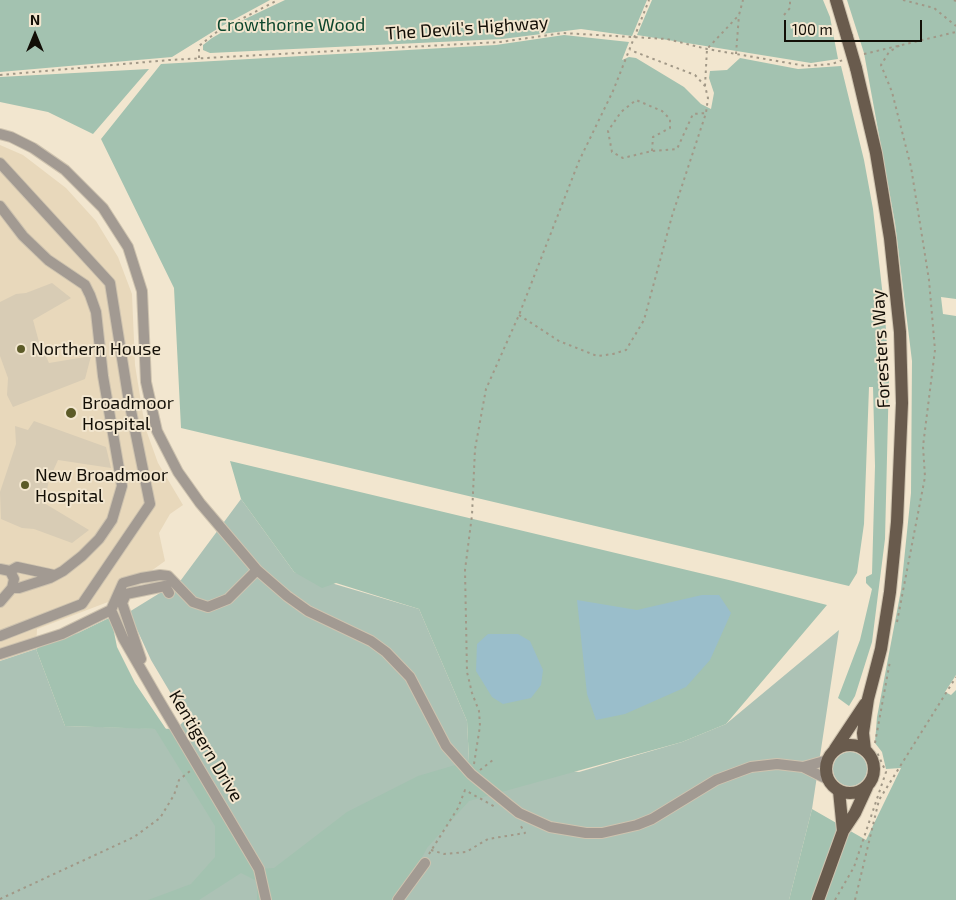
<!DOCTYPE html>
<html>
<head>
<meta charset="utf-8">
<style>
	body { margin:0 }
	#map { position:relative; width:956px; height:900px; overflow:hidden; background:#f2e6cf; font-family:"Exo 2",sans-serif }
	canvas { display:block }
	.north { position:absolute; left:10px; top:10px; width:50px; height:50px; -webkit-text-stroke:4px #f2e6cf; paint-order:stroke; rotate:0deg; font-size:14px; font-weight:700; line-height:20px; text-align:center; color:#120e06 }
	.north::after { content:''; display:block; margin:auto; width:18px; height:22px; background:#120e06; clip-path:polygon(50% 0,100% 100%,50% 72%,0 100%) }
	.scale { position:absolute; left:784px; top:20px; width:138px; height:22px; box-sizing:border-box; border:2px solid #120e06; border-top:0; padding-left:6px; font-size:15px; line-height:18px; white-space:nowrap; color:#120e06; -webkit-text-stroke:4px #f2e6cf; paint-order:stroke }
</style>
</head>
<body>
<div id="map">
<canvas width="956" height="900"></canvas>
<div class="north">N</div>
<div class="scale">100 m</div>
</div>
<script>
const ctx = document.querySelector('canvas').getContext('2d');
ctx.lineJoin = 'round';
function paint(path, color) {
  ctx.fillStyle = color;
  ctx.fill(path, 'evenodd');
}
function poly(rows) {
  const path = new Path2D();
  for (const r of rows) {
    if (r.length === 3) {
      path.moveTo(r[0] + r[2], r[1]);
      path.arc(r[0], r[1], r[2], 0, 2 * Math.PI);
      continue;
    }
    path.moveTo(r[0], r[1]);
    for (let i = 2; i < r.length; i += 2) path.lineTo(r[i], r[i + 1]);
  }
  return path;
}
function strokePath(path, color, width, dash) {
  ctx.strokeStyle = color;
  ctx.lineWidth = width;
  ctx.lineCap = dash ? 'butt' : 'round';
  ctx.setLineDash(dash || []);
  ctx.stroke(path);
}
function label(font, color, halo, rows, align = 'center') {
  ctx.font = font + ' "Exo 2",sans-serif';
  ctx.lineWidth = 4;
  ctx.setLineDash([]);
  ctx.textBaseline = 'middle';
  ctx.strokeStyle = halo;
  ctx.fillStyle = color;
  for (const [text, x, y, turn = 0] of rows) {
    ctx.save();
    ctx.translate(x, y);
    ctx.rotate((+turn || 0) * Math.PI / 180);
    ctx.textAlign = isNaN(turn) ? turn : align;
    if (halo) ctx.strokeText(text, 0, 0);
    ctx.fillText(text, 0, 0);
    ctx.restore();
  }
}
const built = poly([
	[0,145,23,155,66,188,96,221,118,257,132,294,135,365,145,427,158,463,183,505,170,514,159,533,165,561,108,602,37,629,36,649,0,661]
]);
const green = poly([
	[241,499,294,572,419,609,467,721,469,761,579,772,682,742,726,724,839,630,812,809,789,900,0,900,0,661,36,649,65,726,176,729,186,719,151,660,129,612,181,580],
	[850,769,17]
]);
const forest = poly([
	[0,0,270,0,222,26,172,57,0,72],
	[285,0,647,0,632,36,581,29,502,39,210,53,203,50,203,45,212,38,245,19],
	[652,0,823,0,830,17,838,59,811,63,637,35],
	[847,0,956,0,956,299,941,297,943,314,956,316,956,675,945,692,951,695,956,690,956,900,789,900,812,809,866,840,901,768,886,769,882,752,875,743,877,717,901,590,911,493,912,361,895,223,864,53],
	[564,35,629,42,622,60,629,57,636,58,684,87,701,104,711,109,714,93,709,78,710,71,727,70,740,58,798,69,841,66,864,160,873,209,885,315,889,376,885,539,872,642,855,696,849,706,838,698,860,640,872,589,866,583,866,577,872,574,875,466,873,387,869,387,864,524,857,573,849,586,181,428,174,288,101,139,161,64,496,45],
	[149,69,93,134,48,112,0,102,0,77],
	[230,461,733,581,827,605,726,724,682,742,469,801,427,848,400,900,257,900,257,881,241,873,199,900,148,900,191,884,215,857,215,826,155,729,65,726,36,649,53,639,78,633,111,617,117,647,135,683,166,729,176,729,260,869,274,868,347,812,418,776,469,761,467,721,419,609,336,583,322,588,294,572,241,499]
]);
const water = poly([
	[702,595,719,595,731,613,710,660,686,687,625,714,596,720,587,694,577,600,637,610],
	[488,634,518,634,530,641,543,670,541,685,531,698,503,704,492,697,476,671,477,644]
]);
const building = poly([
	[52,283,71,298,33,320,39,342,49,363,91,356,85,379,13,407,7,395,8,378,0,356,0,302,16,294,26,293],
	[34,421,106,447,111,468,58,460,49,480,44,503,89,530,72,543,34,529,22,528,1,519,0,492,16,444,15,426,28,430]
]);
const path = poly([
	[903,0,934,8,956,26],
	[954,0,956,1],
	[784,15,790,8,790,0],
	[736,54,739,15],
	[864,54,956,32],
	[199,58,199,46,218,31,278,0],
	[0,75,169,60,500,42,563,33,667,39,707,49,806,66,832,64,843,60],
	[705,86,707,49,739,15,743,0],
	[652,151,653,137,670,128,670,119,662,111,636,100,621,112,608,131,612,152,623,158,652,151,677,149,693,114,706,113],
	[519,315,559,341,597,356,613,354,626,350,644,320,672,216,706,113,708,98,705,86,695,75,630,50],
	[897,622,925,477,923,446,935,350,929,280,911,167,892,92,881,65,889,52,902,44],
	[875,743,890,661],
	[474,764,480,726,479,711,472,693,467,672,465,570,472,515,475,449,486,389,519,315,579,161,613,91,649,0],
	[480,770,493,760],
	[431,850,444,854,466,852,488,839,525,833,519,823],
	[429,854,458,808,465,790,497,808],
	[0,899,134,837,160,818,174,795,179,780,190,771],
	[835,900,854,867,886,772,876,750],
	[855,900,879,800,956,677]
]);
const minor = poly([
	[0,134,11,137,33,148,65,170,103,208,128,247,142,291,146,382,157,431,178,472,200,503,257,570,287,596,308,611,371,641,386,652,410,677,446,746,471,774,509,805,519,813,550,827,586,833,602,833,637,825,652,819,716,780,751,767,777,764,803,767,829,780],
	[0,163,110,283,128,396,150,504,82,604,0,636],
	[0,206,23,236,48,260,85,285,90,295,96,312,103,376,122,486,112,520,99,539,82,556,63,571,50,578,19,588,12,588],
	[0,569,10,571,14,579,12,588,0,602],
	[10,571,17,567,54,575],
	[111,610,123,638,157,697,259,869,266,900],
	[0,654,62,634,111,610,123,583,141,578,160,575,168,576,193,602,208,607,228,599,257,570],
	[141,659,122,603,126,594,165,586,169,593],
	[803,767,828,760],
	[398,900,425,863]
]);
const major = poly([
	[836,0,847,37],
	[856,68,876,153,890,238,900,332,902,403,897,522,890,592,881,649,868,699,863,733,865,750],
	[850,769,24],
	[835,749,865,704],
	[839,791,843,831],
	[818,900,843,831,855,813,867,787]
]);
const majorBridge = poly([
	[847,37,856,68]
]);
const markers = [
	[21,349,5,"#5c5b28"],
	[71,413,6,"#5c5b28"],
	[25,485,5,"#5c5b28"]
];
const parkNames = [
	["Crowthorne Wood",291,25]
];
const streetNames = [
	["The Devil's Highway",467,28,-4],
	["Foresters Way",881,349,-93],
	["Kentigern Drive",206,746,59]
];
const poiNames = [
	["Northern House",31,349],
	["Broadmoor",82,403],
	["Hospital",82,424],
	["New Broadmoor",35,475],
	["Hospital",35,496]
];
paint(built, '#e8d8bb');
paint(green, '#acc2b5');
paint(forest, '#a3c2b0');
paint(water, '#9abecb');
paint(building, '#d8ccb5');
strokePath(minor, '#cec3af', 12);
strokePath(major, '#cec3af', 14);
strokePath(path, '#a19887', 2, [2.5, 4]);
strokePath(minor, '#a29a92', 10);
strokePath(major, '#695b4d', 12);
strokePath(majorBridge, '#cec3af', 14, []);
strokePath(majorBridge, '#695b4d', 12);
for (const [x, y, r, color] of markers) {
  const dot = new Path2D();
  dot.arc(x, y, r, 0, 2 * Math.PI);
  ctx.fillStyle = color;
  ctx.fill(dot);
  strokePath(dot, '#f2e6cf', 2);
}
label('18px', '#0d462d', '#f2e6cf', parkNames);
label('18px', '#120e06', '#f2e6cf', streetNames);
label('18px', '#120e06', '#f2e6cf', poiNames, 'left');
</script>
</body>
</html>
